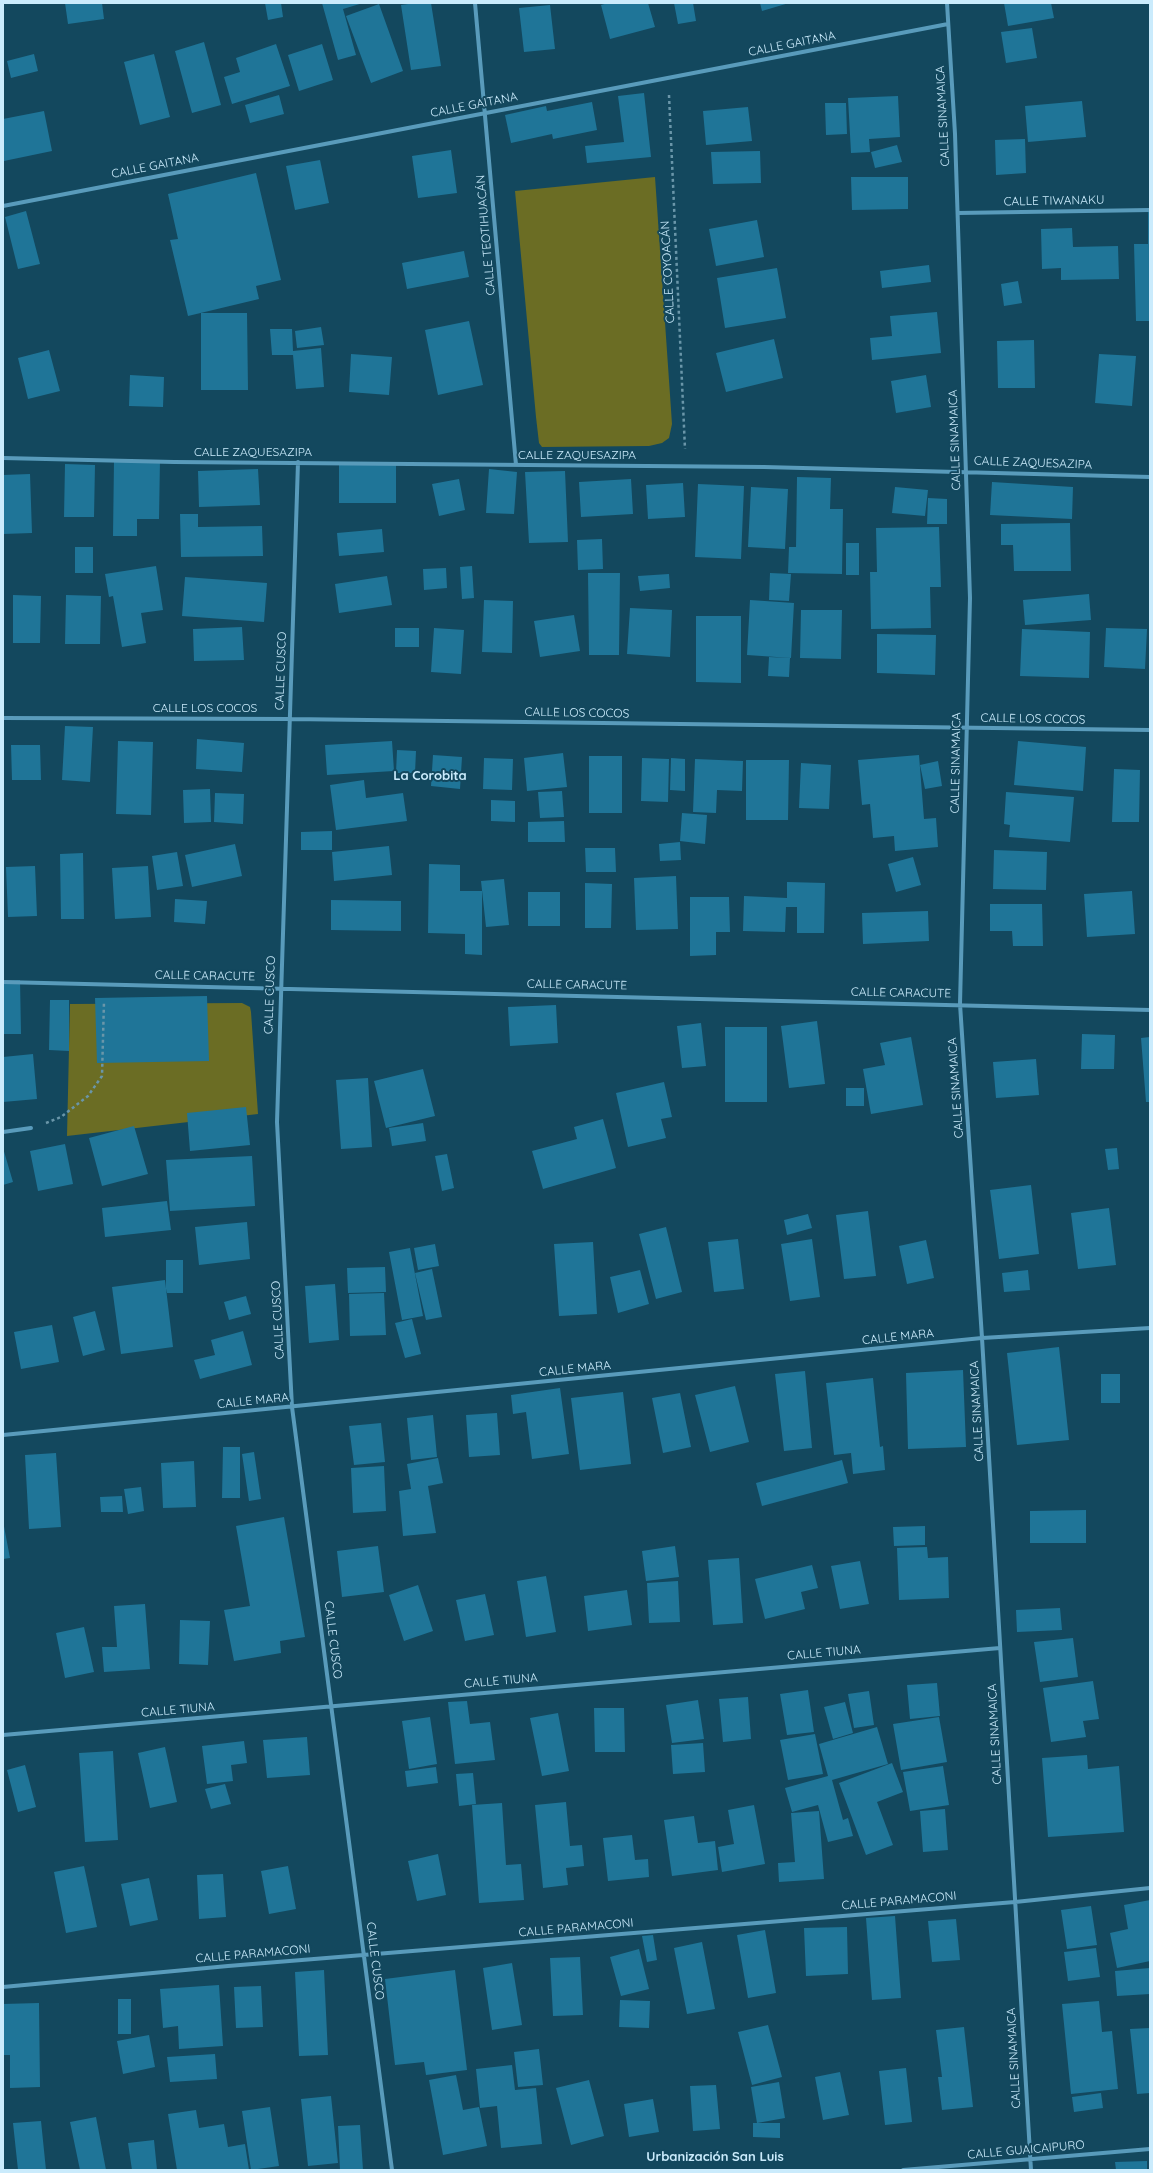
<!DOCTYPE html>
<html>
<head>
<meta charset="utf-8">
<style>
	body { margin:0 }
	#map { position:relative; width:1153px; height:2173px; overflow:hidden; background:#13485e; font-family:Quicksand,sans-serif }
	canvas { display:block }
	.frame { position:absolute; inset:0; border:4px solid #caebfc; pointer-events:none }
</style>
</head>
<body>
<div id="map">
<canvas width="1153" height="2173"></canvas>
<div class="frame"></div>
</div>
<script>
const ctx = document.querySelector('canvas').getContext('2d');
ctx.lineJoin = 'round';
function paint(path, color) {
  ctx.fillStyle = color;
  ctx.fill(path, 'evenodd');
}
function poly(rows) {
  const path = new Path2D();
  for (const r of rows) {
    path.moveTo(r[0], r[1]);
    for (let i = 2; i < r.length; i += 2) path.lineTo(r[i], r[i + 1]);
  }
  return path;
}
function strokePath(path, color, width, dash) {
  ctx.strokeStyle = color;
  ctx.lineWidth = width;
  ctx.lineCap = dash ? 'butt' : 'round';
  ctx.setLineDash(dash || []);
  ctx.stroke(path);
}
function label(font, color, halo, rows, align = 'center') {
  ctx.font = font + ' Quicksand,sans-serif';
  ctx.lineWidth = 4;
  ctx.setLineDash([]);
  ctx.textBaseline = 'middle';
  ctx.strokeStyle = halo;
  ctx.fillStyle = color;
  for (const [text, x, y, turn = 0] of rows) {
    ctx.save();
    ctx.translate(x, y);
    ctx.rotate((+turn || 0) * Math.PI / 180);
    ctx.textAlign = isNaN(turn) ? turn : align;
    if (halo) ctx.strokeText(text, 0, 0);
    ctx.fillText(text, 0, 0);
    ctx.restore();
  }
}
const green = poly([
	[655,177,672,424,669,438,662,443,649,446,542,447,539,443,536,417,515,191],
	[242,1003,250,1007,251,1012,258,1114,67,1136,70,1004]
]);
const building = poly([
	[65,3,102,3,104,19,68,24],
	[265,3,281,3,283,17,268,20],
	[322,3,363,3,343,9,356,55,338,60],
	[415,3,431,3,441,66,411,70,401,5],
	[608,3,648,3,655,27,610,39,601,5],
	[674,3,693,3,696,21,678,24],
	[760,3,789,3,762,11],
	[1004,3,1051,3,1054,18,1008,26],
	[379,4,403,71,371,83,346,16],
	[550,5,555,49,524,52,519,8],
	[1032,28,1037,58,1006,63,1001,32],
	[204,42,221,105,192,113,175,51],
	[276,44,290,86,232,104,224,77,240,72,236,58],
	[322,44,333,80,299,91,288,55],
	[34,54,38,71,11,78,7,61],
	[154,54,170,117,140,125,124,62],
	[644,93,651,157,587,163,585,146,624,142,618,96],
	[279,95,284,114,250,123,245,105],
	[898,96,900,137,869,139,870,152,851,153,848,98],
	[1082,101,1086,137,1028,142,1025,106],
	[592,102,597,130,553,139,552,134,511,143,505,115,546,106,547,111],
	[825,103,846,103,847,134,826,135],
	[748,107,752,141,706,145,703,111],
	[44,111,52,151,4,161,3,119],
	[1025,139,1026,173,996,175,995,140],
	[897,145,902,162,875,168,871,152],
	[451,150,457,193,418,198,412,156],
	[760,151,761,183,713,184,711,152],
	[320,160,329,203,295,210,286,166],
	[256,173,281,280,256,286,259,299,188,316,170,240,178,239,168,194],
	[851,177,908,177,908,209,852,210],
	[1148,210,1150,210,1150,321,1136,321,1134,244,1148,244],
	[26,211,40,264,18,269,5,217],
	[757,220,764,257,716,266,709,229],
	[1072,228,1073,247,1118,246,1119,279,1061,280,1061,268,1042,269,1041,229],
	[464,251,469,277,407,289,402,263],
	[929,265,931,282,882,288,880,271],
	[777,268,786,318,725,328,717,278],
	[1018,281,1022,303,1004,306,1001,284],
	[937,312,941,353,872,360,870,338,892,336,890,316],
	[201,313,247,313,248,390,201,390],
	[469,321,483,385,438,395,425,330],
	[321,327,324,345,297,348,295,331],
	[270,329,292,329,293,351,321,348,324,387,296,389,293,355,272,355],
	[774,339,783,378,726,392,716,353],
	[1034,340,1035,388,998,388,997,341],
	[49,350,60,391,28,399,18,358],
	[351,354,392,357,389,395,349,392],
	[1099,354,1136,356,1132,406,1095,403],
	[130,375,164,377,163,407,129,406],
	[926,375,931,407,896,413,891,381],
	[114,460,160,460,159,519,137,519,137,536,113,536],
	[339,463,396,463,396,503,339,503],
	[65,464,95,465,94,517,64,517],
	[258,469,260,505,199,507,198,471],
	[489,469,517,472,514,514,486,513],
	[565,471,568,542,529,543,525,472],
	[30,474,32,533,3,534,3,475],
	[797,477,831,478,830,509,843,509,842,574,788,573,789,547,796,547],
	[459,479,465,510,439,516,432,484],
	[631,479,633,514,581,517,579,482],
	[992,482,1073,487,1072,519,990,515],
	[683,483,685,517,648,519,646,485],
	[698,484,744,486,741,559,695,557],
	[751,487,788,489,785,549,748,547],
	[895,487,928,490,925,516,892,513],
	[928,498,947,499,947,524,927,524],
	[180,514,198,514,198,527,262,526,263,556,181,557],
	[1070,523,1071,571,1014,571,1013,545,1001,545,1001,524],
	[939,527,941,587,930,587,931,628,871,629,870,572,877,572,876,528],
	[382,529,384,552,339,556,337,533],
	[602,539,603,569,578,570,577,540],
	[846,543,859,543,859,575,846,575],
	[75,547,93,547,93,573,75,573],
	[156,566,163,610,141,613,146,643,122,647,113,596,109,597,105,574],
	[472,566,474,598,462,599,460,567],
	[446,568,447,588,424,590,423,569],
	[588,573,620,573,619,655,589,655],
	[770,573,791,574,789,601,769,600],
	[669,574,670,588,640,591,638,576],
	[387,576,392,605,339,613,335,584],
	[185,577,267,583,264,622,182,616],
	[1089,594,1091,620,1025,625,1023,600],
	[13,595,41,596,40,643,13,643],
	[66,595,101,596,100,644,65,644],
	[484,600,513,601,512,653,482,652],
	[750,600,794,603,791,658,747,655],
	[630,608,672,610,670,657,627,654],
	[801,610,842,610,841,659,800,658],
	[574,615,580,651,540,657,534,621],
	[696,616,741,616,741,683,696,682],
	[242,627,244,660,194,661,193,629],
	[395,628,419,628,419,647,395,647],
	[434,628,464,630,461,674,431,672],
	[1106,628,1147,629,1145,669,1104,667],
	[1022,629,1090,632,1089,678,1020,676],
	[877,634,936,635,935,675,877,673],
	[769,657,790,658,789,677,768,676],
	[65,726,93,727,90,782,62,780],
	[197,739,244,743,242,772,196,769],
	[118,741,153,742,151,815,116,814],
	[392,741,394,771,327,775,325,745],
	[1018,741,1086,747,1083,791,1014,785],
	[11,745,40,745,41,780,12,780],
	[397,750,416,751,415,773,396,773],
	[563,753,567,787,527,791,524,758],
	[433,755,462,757,460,789,431,786],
	[919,755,924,819,936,818,938,847,895,851,894,836,873,838,870,804,862,805,858,760],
	[589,756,622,756,622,813,589,813],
	[484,758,513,759,512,790,483,789],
	[642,758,669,759,668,802,641,801],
	[671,758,685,759,685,791,670,790],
	[695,759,743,761,742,791,717,790,716,813,693,812],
	[746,760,789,760,788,820,746,820],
	[938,761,942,786,925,789,920,765],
	[801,763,831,765,829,809,799,808],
	[1114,769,1140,770,1139,822,1112,822],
	[364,780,366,798,403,793,407,821,336,830,330,785],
	[210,789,211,822,184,823,183,790],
	[562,791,564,817,540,818,538,792],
	[1006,792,1074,797,1070,842,1009,837,1010,825,1004,824],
	[215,793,244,794,243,824,214,822],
	[491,800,515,801,515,822,491,821],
	[682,813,707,815,705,844,680,841],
	[564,821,565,842,528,842,528,822],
	[332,831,332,850,301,850,301,832],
	[680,842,681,860,660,861,659,844],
	[235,844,242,876,192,887,185,855],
	[389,846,392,875,334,881,332,852],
	[585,848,615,848,616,872,586,872],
	[994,850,1047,852,1046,890,993,889],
	[177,852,183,886,157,890,152,856],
	[83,853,84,919,61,919,60,854],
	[913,857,921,885,896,892,888,864],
	[429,864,460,865,460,891,482,891,482,955,465,954,465,934,428,933],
	[35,866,37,916,8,917,6,867],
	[148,866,151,917,115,919,112,868],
	[676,876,678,929,636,930,634,878],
	[504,879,509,925,486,927,481,881],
	[787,882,825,883,824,933,797,933,797,907,786,907,785,932,743,931,744,896,787,898],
	[585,883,612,884,611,928,585,928],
	[1132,891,1135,934,1087,937,1084,894],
	[528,892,560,892,560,926,528,926],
	[690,897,729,897,730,932,716,932,716,955,690,956],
	[175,899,207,901,205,924,174,922],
	[331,900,401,901,401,931,331,930],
	[990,904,1042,904,1043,946,1013,946,1012,931,990,931],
	[928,911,929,941,863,944,862,913],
	[20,980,21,1034,3,1034,3,981],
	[207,996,209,1061,97,1063,95,998],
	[50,1000,69,1000,69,1051,49,1050],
	[556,1005,558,1043,510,1046,508,1007],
	[817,1021,825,1084,789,1088,781,1026],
	[701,1023,706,1066,682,1068,677,1026],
	[725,1027,767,1027,767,1102,725,1102],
	[1082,1034,1115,1035,1114,1069,1081,1069],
	[911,1037,923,1105,871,1114,863,1069,885,1065,880,1043],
	[1150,1037,1150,1102,1146,1102,1141,1038],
	[33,1054,37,1099,3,1102,3,1057],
	[1036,1059,1039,1095,996,1098,993,1062],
	[423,1069,435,1116,386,1128,374,1081],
	[368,1078,372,1147,341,1149,336,1080],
	[664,1082,672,1117,661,1119,666,1138,628,1147,616,1093],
	[846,1088,864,1088,864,1106,846,1106],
	[246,1107,250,1145,190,1151,187,1113],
	[603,1119,616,1168,543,1189,532,1151,577,1139,574,1127],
	[423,1123,426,1141,392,1146,389,1128],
	[134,1126,148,1174,102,1186,89,1138],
	[65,1144,73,1184,38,1191,30,1151],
	[3,1148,13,1182,3,1185],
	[1117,1148,1119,1169,1108,1170,1105,1149],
	[447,1154,454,1188,442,1191,435,1156],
	[252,1156,255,1206,170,1211,166,1160],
	[1031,1185,1039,1254,999,1259,990,1190],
	[167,1201,171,1230,105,1237,102,1208],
	[1109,1208,1116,1265,1078,1269,1071,1213],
	[868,1211,876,1276,844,1279,836,1215],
	[808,1214,812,1228,787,1235,784,1220],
	[247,1222,250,1259,199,1265,195,1227],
	[666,1227,682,1292,656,1299,639,1234],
	[738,1239,744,1289,714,1292,708,1242],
	[812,1239,820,1297,790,1301,781,1244],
	[926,1240,934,1278,907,1284,899,1246],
	[593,1242,597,1314,559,1316,554,1244],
	[435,1244,439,1266,418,1270,414,1248],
	[410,1248,423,1316,402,1320,389,1252],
	[166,1260,183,1260,183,1293,166,1293],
	[385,1267,386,1292,348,1293,347,1268],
	[432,1269,442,1317,426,1320,415,1273],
	[640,1270,649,1304,618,1313,610,1277],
	[1028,1270,1030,1290,1004,1292,1002,1273],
	[165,1280,173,1347,121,1354,112,1287],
	[335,1284,339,1340,309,1343,305,1286],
	[384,1293,386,1335,350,1336,349,1294],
	[246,1296,251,1314,229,1320,224,1302],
	[95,1311,105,1350,83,1356,73,1317],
	[412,1319,421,1354,405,1358,395,1323],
	[52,1325,59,1362,21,1369,14,1332],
	[243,1331,252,1365,200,1379,194,1360,215,1355,211,1340],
	[1059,1347,1069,1440,1017,1445,1007,1353],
	[963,1370,966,1447,908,1449,906,1373],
	[805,1371,812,1448,784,1451,775,1374],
	[1101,1374,1120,1374,1120,1403,1101,1403],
	[873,1378,880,1447,883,1446,885,1470,853,1474,851,1453,834,1455,826,1383],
	[735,1386,749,1442,710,1452,695,1395],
	[560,1388,569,1454,532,1459,526,1412,513,1414,511,1395],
	[623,1392,631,1464,580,1470,571,1398],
	[680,1393,691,1447,663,1453,652,1398],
	[497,1413,500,1455,469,1457,466,1415],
	[433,1415,437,1457,411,1460,407,1418],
	[381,1423,385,1462,354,1465,349,1426],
	[223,1447,240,1447,240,1498,222,1498],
	[254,1452,261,1499,249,1501,242,1454],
	[56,1453,61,1527,29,1529,25,1455],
	[438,1458,443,1483,428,1486,436,1533,403,1536,399,1491,411,1489,407,1464],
	[842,1460,848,1483,762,1506,756,1483],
	[194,1461,196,1507,163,1508,161,1463],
	[384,1466,386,1511,353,1513,351,1468],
	[141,1487,144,1511,128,1514,124,1489],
	[122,1496,123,1512,101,1512,100,1497],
	[1086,1510,1086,1543,1030,1543,1030,1511],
	[284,1517,305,1637,280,1641,281,1653,234,1661,224,1610,250,1606,236,1526],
	[3,1521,10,1558,3,1559],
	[925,1526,925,1545,894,1546,893,1527],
	[378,1546,384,1592,342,1597,337,1551],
	[675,1546,679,1577,646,1581,642,1551],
	[927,1547,928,1558,948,1557,949,1598,899,1600,897,1548],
	[739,1558,743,1623,713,1625,708,1560],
	[860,1561,869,1604,840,1609,831,1566],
	[812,1565,818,1588,801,1592,805,1609,765,1619,755,1579],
	[546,1576,556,1632,526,1637,517,1581],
	[678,1581,680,1622,649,1623,647,1583],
	[418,1585,433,1631,404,1641,389,1595],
	[627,1590,632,1625,588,1631,584,1596],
	[485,1594,494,1635,465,1641,456,1600],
	[145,1604,150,1669,104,1672,102,1647,117,1647,114,1606],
	[1060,1608,1062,1630,1017,1632,1016,1610],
	[180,1620,210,1621,208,1665,179,1664],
	[84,1627,94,1672,65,1678,56,1633],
	[1073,1638,1078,1677,1040,1682,1034,1642],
	[1093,1681,1099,1719,1083,1721,1086,1737,1051,1742,1043,1688],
	[937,1683,940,1716,910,1719,907,1685],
	[808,1690,814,1732,787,1735,780,1694],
	[869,1691,874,1725,854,1728,848,1694],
	[748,1697,751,1739,723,1742,719,1699],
	[698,1700,704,1739,672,1743,666,1705],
	[467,1701,470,1724,490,1722,495,1760,455,1764,448,1702],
	[845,1702,853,1733,833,1739,824,1707],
	[594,1708,624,1708,625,1752,595,1752],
	[558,1713,569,1771,542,1776,530,1718],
	[430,1717,437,1764,409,1769,402,1721],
	[939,1717,947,1762,901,1770,893,1724],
	[877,1727,888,1764,832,1780,843,1820,848,1818,853,1836,828,1842,818,1805,792,1812,785,1788,828,1776,819,1744],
	[815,1734,823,1774,788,1780,780,1740],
	[307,1737,310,1775,267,1778,263,1740],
	[244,1741,247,1763,231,1765,233,1781,207,1784,202,1746],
	[703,1743,705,1772,673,1774,671,1745],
	[165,1747,177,1802,150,1808,138,1753],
	[113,1751,118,1840,85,1842,79,1753],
	[1087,1755,1088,1769,1119,1766,1124,1832,1048,1837,1042,1758],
	[892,1763,903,1792,877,1802,893,1845,866,1855,839,1783],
	[25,1765,36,1807,18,1812,7,1770],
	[943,1766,949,1805,910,1811,903,1772],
	[436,1767,438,1783,407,1787,405,1771],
	[473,1773,476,1804,459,1806,456,1774],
	[225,1784,231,1804,211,1809,205,1789],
	[566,1802,570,1846,582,1845,584,1866,566,1868,568,1885,543,1888,535,1805],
	[502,1803,506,1865,521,1864,524,1900,479,1903,472,1805],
	[754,1805,765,1864,722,1872,718,1847,734,1844,728,1810],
	[945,1809,948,1850,923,1852,920,1811],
	[819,1811,824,1879,779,1882,778,1863,795,1862,791,1813],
	[694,1816,698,1843,715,1841,718,1870,672,1876,664,1820],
	[632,1835,635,1860,648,1859,649,1877,608,1881,603,1838],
	[438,1854,446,1895,417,1901,408,1861],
	[84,1866,97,1927,66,1933,54,1872],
	[288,1866,296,1909,269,1914,261,1871],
	[223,1874,226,1917,199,1919,197,1875],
	[149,1878,158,1920,130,1926,121,1884],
	[1150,1900,1150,1961,1117,1968,1110,1933,1128,1929,1124,1905],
	[1091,1906,1097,1945,1067,1949,1061,1910],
	[895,1916,901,1998,872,2000,866,1918],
	[956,1919,960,1960,932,1962,928,1921],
	[847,1927,848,1974,806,1976,804,1928],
	[765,1930,776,1993,748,1998,737,1935],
	[653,1935,657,1960,647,1962,642,1936],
	[702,1942,715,2009,687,2014,674,1948],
	[1096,1948,1100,1977,1068,1981,1064,1952],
	[639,1949,649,1989,621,1996,610,1957],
	[580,1957,583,2015,553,2016,550,1958],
	[512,1963,522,2025,492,2030,483,1968],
	[1150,1968,1150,1994,1117,1996,1115,1971],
	[324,1970,328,2055,299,2056,295,1972],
	[455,1970,467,2070,426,2075,424,2062,395,2065,385,1979],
	[219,1985,223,2046,179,2049,178,2026,163,2028,160,1989],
	[261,1986,263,2027,236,2028,234,1987],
	[118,1999,131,1999,131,2034,118,2034],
	[620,2000,650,2001,649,2028,619,2027],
	[1099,2001,1102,2032,1112,2031,1118,2089,1071,2094,1062,2004],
	[39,2003,40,2087,10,2088,10,2055,3,2055,3,2004],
	[768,2025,782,2077,752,2085,738,2032],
	[964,2027,973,2107,942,2110,938,2077,942,2077,936,2030],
	[1150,2028,1150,2093,1137,2094,1130,2029],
	[149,2035,155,2067,123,2074,117,2041],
	[539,2049,543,2085,518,2087,514,2052],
	[215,2054,217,2079,170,2082,167,2057],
	[512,2065,515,2090,536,2088,542,2144,501,2148,497,2106,480,2108,476,2069],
	[906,2068,912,2122,885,2125,879,2071],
	[840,2072,849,2115,823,2120,815,2077],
	[456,2075,463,2110,479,2107,487,2146,443,2155,429,2080],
	[589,2080,604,2136,571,2145,556,2088],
	[779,2082,785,2118,757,2123,751,2087],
	[716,2085,720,2129,693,2131,690,2086],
	[1101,2093,1103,2108,1074,2112,1072,2097],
	[331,2096,338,2163,308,2166,301,2099],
	[653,2099,659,2132,629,2137,624,2104],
	[270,2107,279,2166,251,2170,242,2111],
	[196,2110,199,2128,224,2124,228,2147,245,2144,249,2170,177,2170,168,2114],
	[96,2117,106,2170,80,2170,70,2122],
	[41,2121,46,2170,18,2170,13,2123],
	[753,2123,780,2123,780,2138,753,2137],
	[360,2125,363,2170,340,2170,338,2126],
	[154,2140,157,2170,132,2170,128,2143],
	[1147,2161,1147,2170,1116,2170,1115,2162]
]);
const path = poly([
	[669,95,685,449],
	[46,1123,61,1117,88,1096,102,1076,104,1001]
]);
const street = poly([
	[475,3,516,465],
	[947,3,955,134,970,598,960,1004,982,1338,1031,2170],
	[3,206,948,24],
	[958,213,1150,210],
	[3,458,174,462,764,467,1150,477],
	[298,462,277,1122,292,1407,392,2170],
	[3,718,290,719,1150,730],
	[3,982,1150,1010],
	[3,1132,31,1128],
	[3,1435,982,1338,1150,1328],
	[3,1735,1000,1648],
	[3,1987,228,1966,1015,1902,1150,1888],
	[903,2170,1150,2149]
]);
const streetNames = [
	["CALLE GAITANA",792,44,-11],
	["CALLE GAITANA",474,105,-11],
	["CALLE SINAMAICA",943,116,-93],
	["CALLE GAITANA",155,166,-11],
	["CALLE TIWANAKU",1054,201,-1],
	["CALLE TEOTIHUACÁN",486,235,-95],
	["CALLE COYOACÁN",668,272,-93],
	["CALLE SINAMAICA",955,440,-92],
	["CALLE ZAQUESAZIPA",253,452],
	["CALLE ZAQUESAZIPA",577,455],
	["CALLE ZAQUESAZIPA",1033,463,2],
	["CALLE CUSCO",281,671,-88],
	["CALLE LOS COCOS",205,708],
	["CALLE LOS COCOS",577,713,1],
	["CALLE LOS COCOS",1033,719,1],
	["CALLE SINAMAICA",956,763,-89],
	["CALLE CARACUTE",205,976,1],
	["CALLE CARACUTE",577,985,1],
	["CALLE CARACUTE",901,993,1],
	["CALLE CUSCO",270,995,-88],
	["CALLE SINAMAICA",956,1088,-94],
	["CALLE CUSCO",278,1320,-93],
	["CALLE MARA",898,1337,-6],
	["CALLE MARA",575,1369,-6],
	["CALLE MARA",253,1401,-6],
	["CALLE SINAMAICA",977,1411,-93],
	["CALLE CUSCO",333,1640,83],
	["CALLE TIUNA",824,1653,-5],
	["CALLE TIUNA",501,1681,-5],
	["CALLE TIUNA",178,1710,-5],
	["CALLE SINAMAICA",995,1734,-93],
	["CALLE PARAMACONI",899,1901,-5],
	["CALLE PARAMACONI",576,1928,-5],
	["CALLE PARAMACONI",253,1954,-5],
	["CALLE CUSCO",375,1961,83],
	["CALLE SINAMAICA",1014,2058,-93],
	["CALLE GUAICAIPURO",1026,2150,-5]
];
const neighbourhoodNames = [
	["La Corobita",430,776],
	["Urbanización San Luis",715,2157]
];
paint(green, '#6b6d24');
paint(building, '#1f7598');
strokePath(path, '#6a96a9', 2.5, [3, 3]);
strokePath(street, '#599bbb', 4);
label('12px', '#caebfc', '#13485e', streetNames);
label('bold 13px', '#caebfc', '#13485e', neighbourhoodNames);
</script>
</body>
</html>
